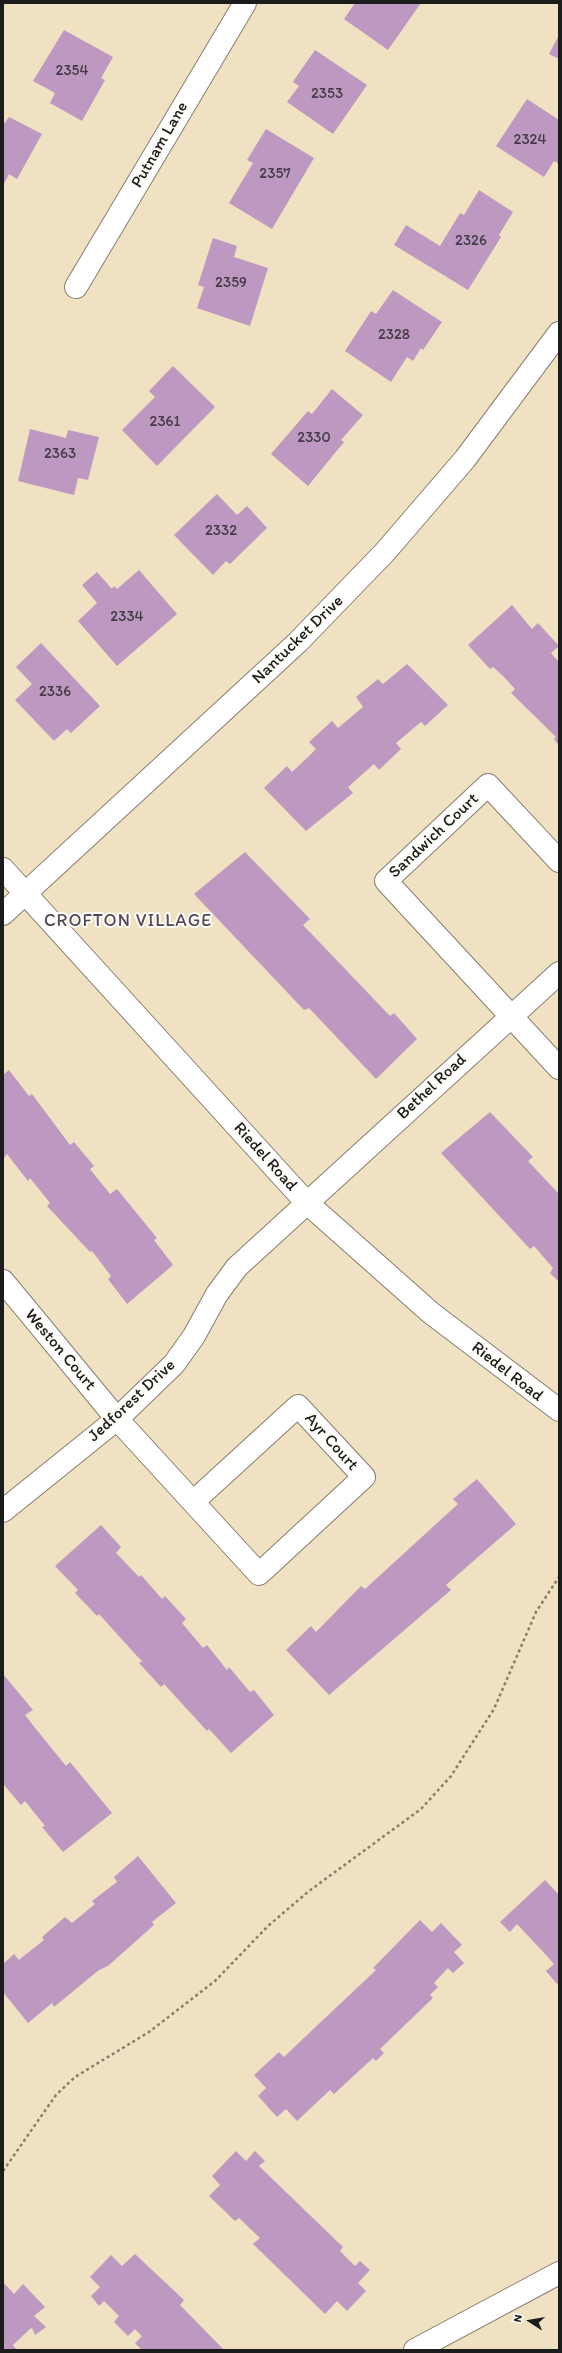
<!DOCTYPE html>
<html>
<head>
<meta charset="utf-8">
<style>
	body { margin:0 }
	#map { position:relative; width:562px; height:2353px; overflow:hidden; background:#f0e1c2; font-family:Itim,sans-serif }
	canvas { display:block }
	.frame { position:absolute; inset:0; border:4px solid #1c1c1c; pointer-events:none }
	.north { position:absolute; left:510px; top:2301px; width:40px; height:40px; -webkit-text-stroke:3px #fdfcf7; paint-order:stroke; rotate:282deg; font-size:11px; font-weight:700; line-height:16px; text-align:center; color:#1c1c1c }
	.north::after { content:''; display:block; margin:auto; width:14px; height:18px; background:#1c1c1c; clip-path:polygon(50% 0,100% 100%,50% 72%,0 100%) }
</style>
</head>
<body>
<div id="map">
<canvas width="562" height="2353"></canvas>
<div class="frame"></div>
<div class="north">N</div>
</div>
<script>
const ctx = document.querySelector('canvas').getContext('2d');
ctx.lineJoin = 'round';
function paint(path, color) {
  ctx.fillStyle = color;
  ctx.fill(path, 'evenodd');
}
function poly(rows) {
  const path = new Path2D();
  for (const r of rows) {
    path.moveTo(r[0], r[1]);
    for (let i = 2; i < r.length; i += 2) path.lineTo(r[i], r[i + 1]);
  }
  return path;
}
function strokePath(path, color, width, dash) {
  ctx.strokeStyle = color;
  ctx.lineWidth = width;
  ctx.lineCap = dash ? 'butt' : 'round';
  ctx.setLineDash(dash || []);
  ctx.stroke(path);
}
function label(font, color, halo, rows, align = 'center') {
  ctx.font = font + ' Itim,sans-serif';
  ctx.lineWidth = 4;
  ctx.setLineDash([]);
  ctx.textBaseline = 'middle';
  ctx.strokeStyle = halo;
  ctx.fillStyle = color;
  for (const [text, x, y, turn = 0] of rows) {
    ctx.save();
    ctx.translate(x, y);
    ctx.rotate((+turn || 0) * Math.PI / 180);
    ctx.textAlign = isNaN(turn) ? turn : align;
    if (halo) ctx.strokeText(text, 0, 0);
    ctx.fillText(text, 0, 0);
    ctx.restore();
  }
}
const building = poly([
	[355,3,421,3,388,50,344,19],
	[64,30,113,57,101,78,105,80,82,121,50,103,55,93,33,81],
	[559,35,559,59,549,54],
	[315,50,367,85,333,134,287,102,299,86,293,82,294,80],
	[527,99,559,120,559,164,554,161,544,177,496,146],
	[9,117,42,134,17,179,9,174,3,186,3,125],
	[266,129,314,158,272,229,229,203,253,163,247,160],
	[479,190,513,212,499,235,501,237,468,290,394,245,406,225,440,246,460,213,464,215],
	[213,238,237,246,234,257,268,268,250,326,197,308,204,287,198,285],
	[393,290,442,322,423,350,421,348,413,361,407,357,391,382,345,351,371,311,376,314],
	[173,366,215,407,157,466,122,430,155,397,149,391],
	[332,389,363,415,341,440,344,442,308,486,271,454,308,411,312,414],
	[30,429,66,438,68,430,99,437,88,480,78,478,74,495,18,481],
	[217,494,237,515,247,506,267,528,230,564,226,561,213,575,174,535],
	[139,570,177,614,117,666,78,621,97,603,82,585,97,572,112,589,114,586,117,589],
	[512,605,532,629,538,623,559,646,551,653,559,662,559,746,554,739,556,737,511,693,515,689,502,675,493,667,490,669,468,645],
	[41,643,100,706,71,733,67,729,54,741,15,700,32,684,16,667],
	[407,664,448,705,425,726,421,722,396,743,401,749,379,770,374,764,348,787,353,793,306,831,264,788,287,766,292,772,308,757,316,749,309,742,332,721,338,728,363,707,356,697,378,679,383,684],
	[245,852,310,919,303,925,390,1016,394,1013,417,1039,376,1079,309,1008,304,1010,194,894],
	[9,1070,29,1096,32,1094,70,1145,74,1142,94,1166,90,1169,110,1194,117,1189,157,1238,154,1240,173,1265,127,1304,108,1279,111,1276,92,1251,90,1252,47,1206,50,1203,30,1178,28,1181,7,1154,4,1158,3,1157,3,1075],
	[490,1112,533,1157,528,1161,559,1194,559,1282,550,1273,553,1268,534,1246,530,1249,441,1153],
	[477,1479,516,1524,446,1585,451,1590,329,1695,286,1650,311,1626,316,1632,361,1586,365,1589,458,1504,453,1499],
	[101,1525,121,1547,116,1553,120,1557,139,1577,141,1575,162,1599,165,1596,186,1619,182,1623,203,1648,207,1645,227,1670,229,1667,250,1692,254,1690,274,1715,231,1753,209,1729,207,1731,164,1684,161,1687,139,1663,142,1661,136,1655,99,1614,97,1616,75,1593,78,1590,55,1566],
	[3,1674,33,1710,25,1715,36,1729,66,1766,70,1762,112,1813,63,1852,42,1827,45,1826,25,1801,21,1805,3,1784],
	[138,1856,176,1903,152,1922,154,1925,108,1966,99,1970,54,2007,52,2003,28,2023,3,1992,3,1964,14,1954,19,1960,25,1955,44,1940,42,1937,65,1917,72,1923,95,1904,92,1901,117,1882,114,1877],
	[545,1880,559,1895,559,1982,557,1984,546,1971,554,1964,546,1955,517,1924,510,1932,500,1922],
	[420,1920,432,1932,441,1923,462,1945,454,1952,464,1963,453,1973,448,1968,434,1983,438,1987,430,1995,433,1998,380,2049,384,2053,376,2061,373,2058,334,2094,330,2090,297,2121,286,2109,277,2117,258,2096,266,2088,254,2075,279,2052,284,2057,307,2035,376,1970,373,1968],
	[236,2151,246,2161,255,2151,265,2161,259,2166,343,2247,340,2251,355,2266,360,2261,370,2270,358,2283,366,2291,347,2311,337,2301,325,2314,253,2244,260,2238,239,2218,235,2221,209,2196,220,2185,212,2176],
	[135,2254,184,2300,180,2305,224,2350,142,2350,135,2343,142,2336,135,2329,128,2336,114,2322,119,2316,104,2301,99,2306,91,2296,100,2287,90,2277,111,2255,122,2266],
	[3,2282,14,2294,23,2284,45,2307,34,2316,46,2327,35,2335,32,2328,30,2329,13,2345,17,2350,3,2350]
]);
const path = poly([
	[3,2171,56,2095,75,2077,149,2032,215,1981,268,1926,309,1891,421,1809,451,1776,494,1709,536,1612,559,1577]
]);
const minor = poly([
	[76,287,245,3],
	[559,861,488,785,386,881,559,1068],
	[3,869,306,1202,431,1313,559,1410],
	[3,914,298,642,385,552,465,459,559,333],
	[3,1281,117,1419,193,1502,259,1574,364,1477,298,1406,193,1502],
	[3,1511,117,1419,174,1364,194,1336,217,1294,237,1267,559,973],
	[415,2350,559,2273]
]);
const numberNames = [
	["2354",72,71],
	["2353",327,94],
	["2324",530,140],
	["2357",275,174],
	["2326",471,241],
	["2359",231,283],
	["2328",394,335],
	["2361",165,422],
	["2330",314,438],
	["2363",60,454],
	["2332",221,531],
	["2334",127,617],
	["2336",55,692]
];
const streetNames = [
	["Putnam Lane",160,145,-60],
	["Nantucket Drive",298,640,-44],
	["Sandwich Court",434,836,-43],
	["Bethel Road",432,1087,-43],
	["Riedel Road",265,1157,48],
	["Weston Court",60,1350,50],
	["Riedel Road",507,1372,38],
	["Jedforest Drive",132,1401,-43],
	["Ayr Court",331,1442,48]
];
const neighbourhoodNames = [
	["CROFTON VILLAGE",128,921]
];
paint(building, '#bd99c2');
strokePath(minor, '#867e6f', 24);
strokePath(path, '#867e6f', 2.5, [3, 3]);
strokePath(minor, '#fff', 22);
label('15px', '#443b46', null, numberNames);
label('17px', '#1c1c1c', '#fdfcf7', streetNames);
ctx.letterSpacing = '1px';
label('18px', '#544856', '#fdfcf7', neighbourhoodNames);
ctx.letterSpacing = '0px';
</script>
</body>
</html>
